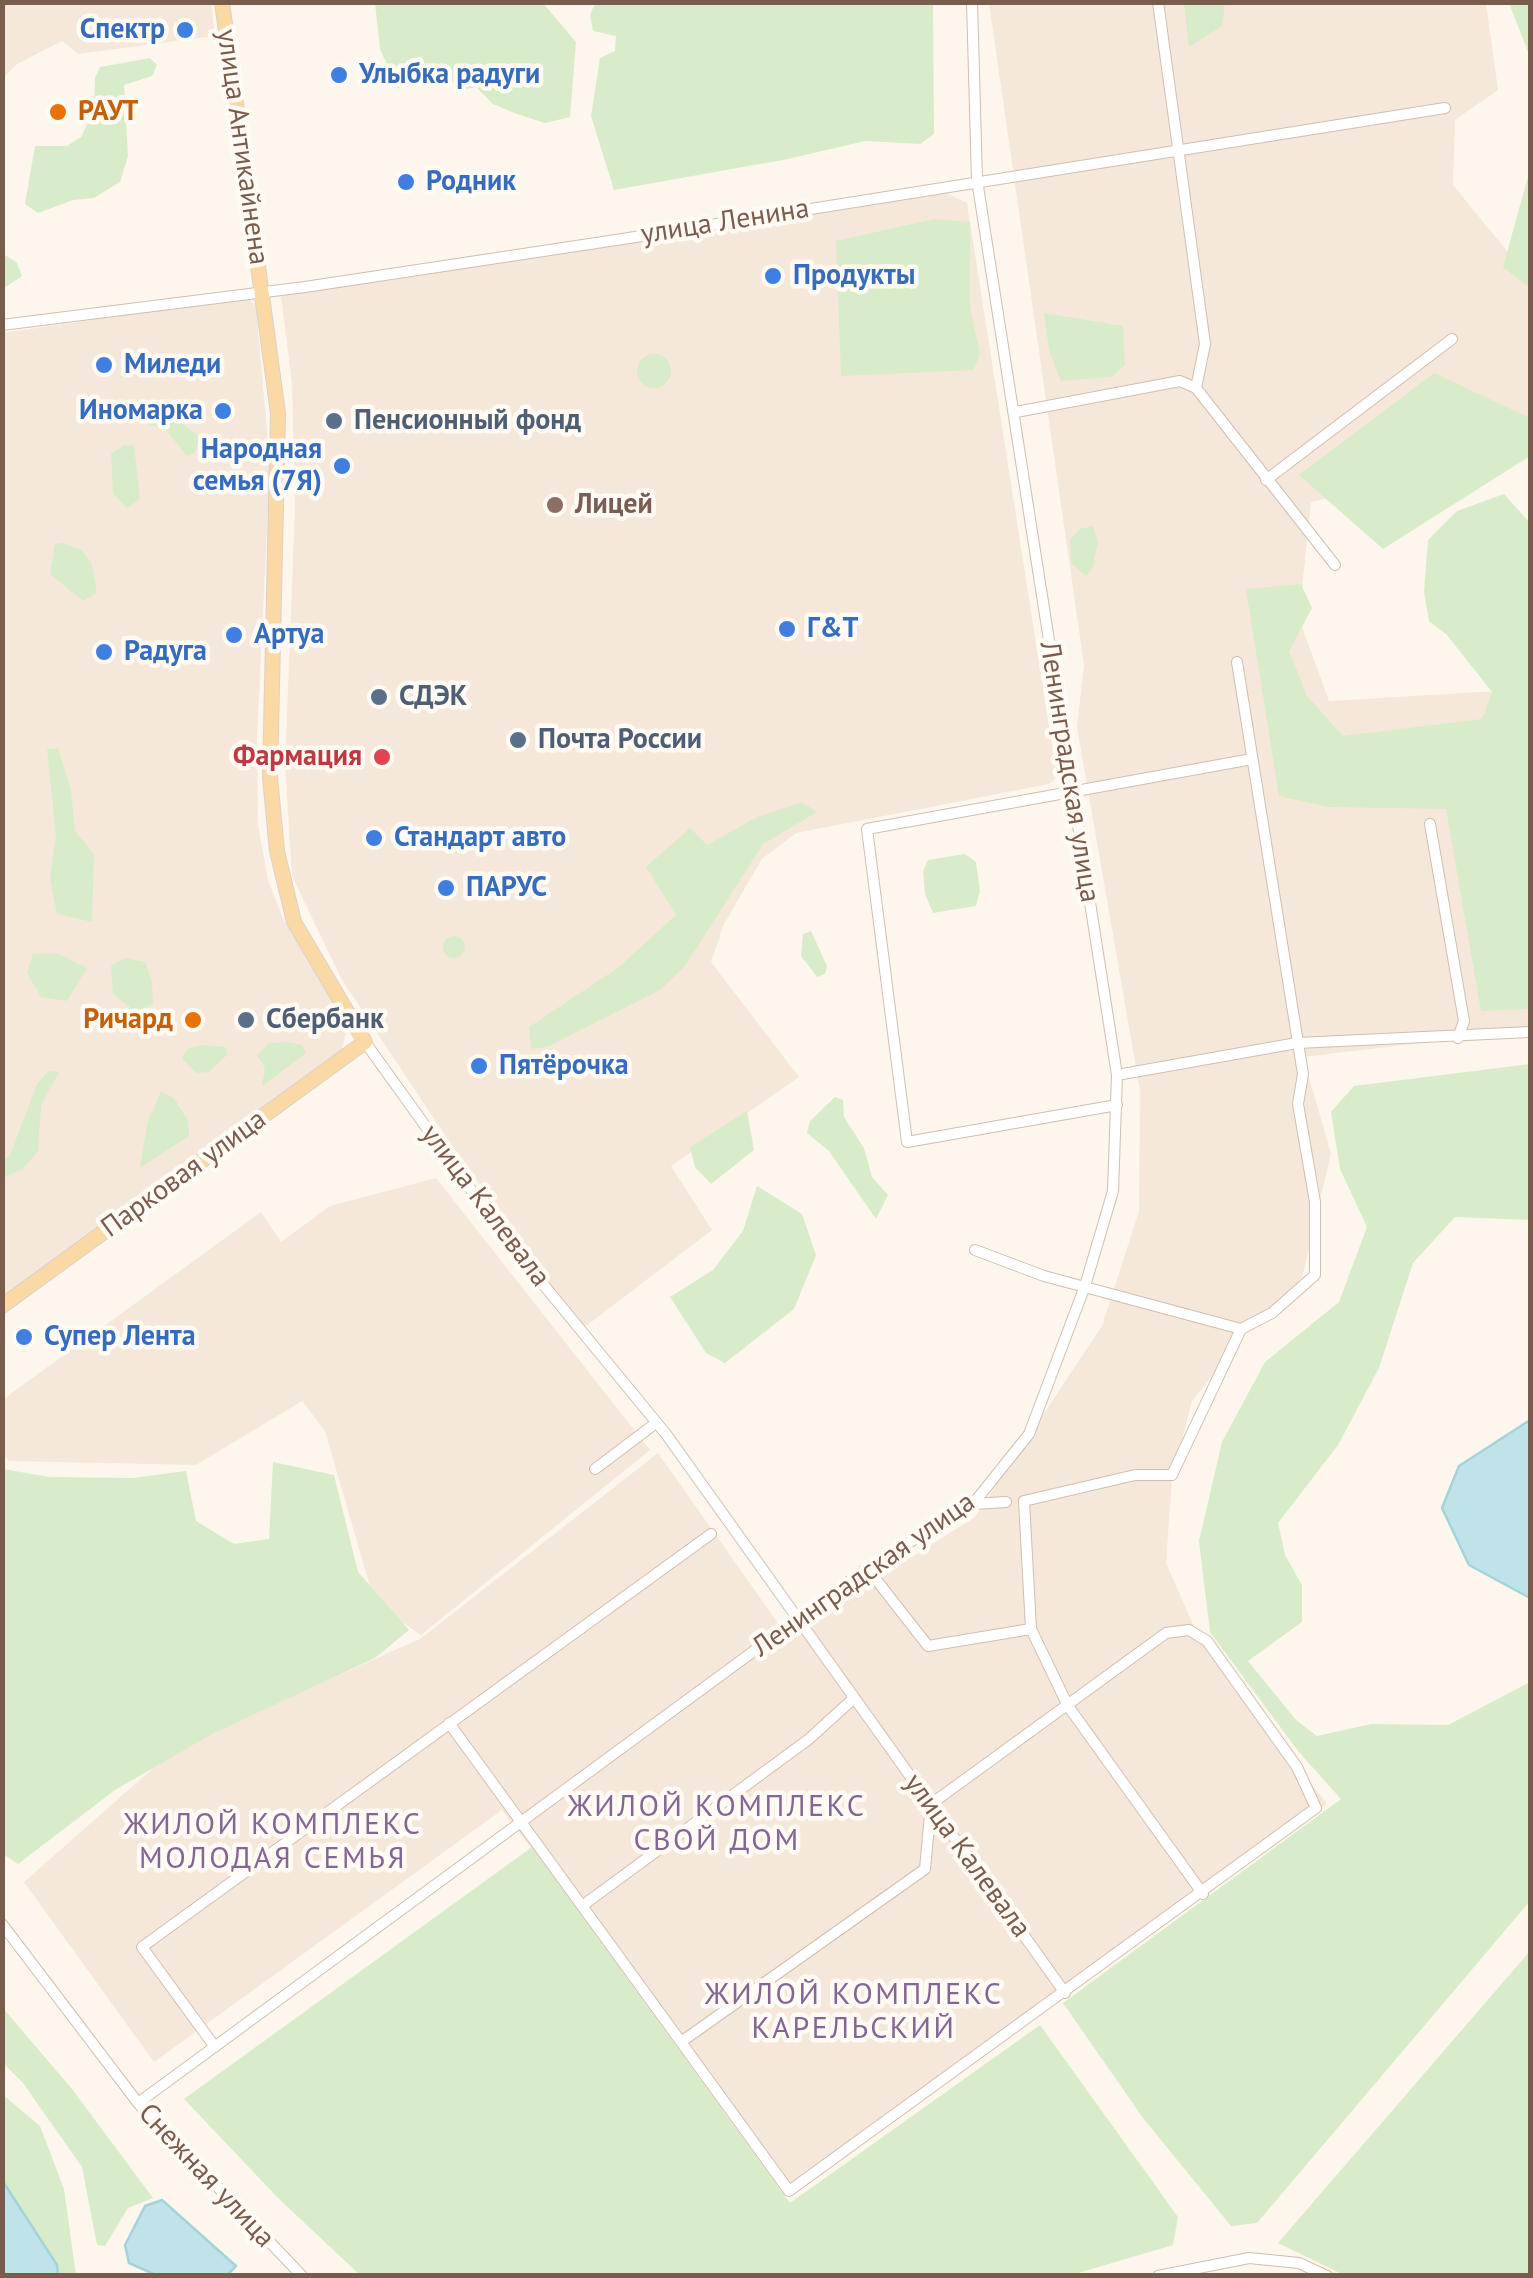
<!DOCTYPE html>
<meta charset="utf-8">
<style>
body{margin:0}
#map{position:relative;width:1533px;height:2278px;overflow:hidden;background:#fdf6ec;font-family:"PT Sans",sans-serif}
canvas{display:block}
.frame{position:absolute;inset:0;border:5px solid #7a5c4d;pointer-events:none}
</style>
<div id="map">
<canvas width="1533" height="2278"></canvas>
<div class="frame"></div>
</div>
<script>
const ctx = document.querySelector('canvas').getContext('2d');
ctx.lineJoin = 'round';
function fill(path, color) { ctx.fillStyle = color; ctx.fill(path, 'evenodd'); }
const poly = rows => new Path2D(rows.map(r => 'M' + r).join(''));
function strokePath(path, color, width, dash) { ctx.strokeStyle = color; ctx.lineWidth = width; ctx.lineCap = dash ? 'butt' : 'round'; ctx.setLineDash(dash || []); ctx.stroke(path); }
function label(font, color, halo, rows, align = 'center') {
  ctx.font = font + ' "PT Sans",sans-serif'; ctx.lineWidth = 9; ctx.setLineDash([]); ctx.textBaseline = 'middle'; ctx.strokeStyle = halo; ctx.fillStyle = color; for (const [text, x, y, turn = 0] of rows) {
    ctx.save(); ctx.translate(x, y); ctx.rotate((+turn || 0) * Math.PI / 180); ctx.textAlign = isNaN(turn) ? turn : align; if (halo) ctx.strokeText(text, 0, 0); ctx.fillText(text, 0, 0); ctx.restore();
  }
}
fill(poly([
 [3,2,211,3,215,36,78,54,62,41,17,64,3,78],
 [989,3,1486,3,1498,90,1455,120,1453,185,1530,279,1530,453,1311,502,1299,618,1329,701,1530,689,1530,1030,1303,1057,1331,1153,1302,1278,1246,1333,1192,1401,1172,1479,1166,1563,1199,1638,1327,1804,794,2194,502,1810,154,2062,24,1882,177,1747,420,1639,658,1453,787,1636,975,1517,1102,1326,1139,1211,1140,1091,1077,727,1084,665],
 [946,193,967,203,1057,777,1049,784,796,833,762,859,724,924,711,962,799,1077,671,1166,712,1230,582,1329,448,1140,342,980,292,876,285,765,295,507,292,384,281,296,291,289],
 [234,299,250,300,256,307,270,465,257,738,258,825,268,880,283,919,347,1026,341,1056,2,1298,2,333],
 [436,1178,650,1450,421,1635,375,1604,325,1431,302,1401,196,1465,9,1461,3,1454,2,1400,261,1212,281,1242,330,1206]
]), '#f5e8da');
fill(poly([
 [375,3,543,3,576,42,570,117,545,123,517,114,493,104,476,87,466,89,422,69,398,89,380,49],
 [595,3,933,3,934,134,920,144,865,141,788,159,614,190,591,116,600,58,615,51,616,36,593,31,590,15],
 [1184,3,1225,3,1222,26,1189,47],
 [1509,3,1530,3,1530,57],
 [150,58,157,65,152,76,124,85,128,156,120,182,94,198,73,200,38,213,25,204,35,146,67,146,81,137,94,110,95,78,100,67],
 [1530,169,1530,288,1503,267],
 [934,219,970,222,970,307,980,355,973,370,841,376,836,241],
 [5,255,17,263,22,276,3,289],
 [1044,313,1123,326,1125,365,1112,377,1061,381,1049,350],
 '637 371a17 17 0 1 1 34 0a17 17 0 1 1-34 0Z',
 [1434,373,1530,418,1530,456,1383,549,1299,475],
 [145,406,157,406,190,429,200,438,194,454,187,456,166,430,150,425,140,415],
 [124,445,134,446,140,499,127,508,113,493,112,472,111,454],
 [1504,494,1530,523,1530,1009,1481,1011,1446,809,1328,807,1279,796,1246,589,1301,584,1312,608,1289,651,1307,696,1343,736,1482,719,1492,692,1447,635,1429,621,1424,592,1428,540,1457,511],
 [1093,526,1098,541,1093,567,1086,576,1071,563,1070,540,1079,529],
 [63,543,82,550,92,564,97,593,83,601,50,574,55,544],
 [58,748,71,790,75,831,94,854,92,922,57,914,50,878,56,835,47,749],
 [802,802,817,812,763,844,685,966,660,990,547,1047,531,1049,529,1027,619,967,676,915,646,867,690,828,707,845,757,817],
 [965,854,976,862,980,891,976,906,933,913,925,894,923,871,928,860],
 [811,931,827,966,825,974,817,977,801,956,803,934],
 '443 947a11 11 0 1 1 22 0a11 11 0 1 1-22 0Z',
 [33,954,59,954,87,968,67,1001,41,997,27,973],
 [125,958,145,962,152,982,153,1004,136,1012,113,994,111,966],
 [288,1042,302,1045,306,1053,262,1086,265,1068,257,1055,269,1043],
 [203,1045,225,1047,228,1054,209,1072,196,1073,182,1058,187,1049],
 [1530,1064,1530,1220,1455,1217,1413,1263,1379,1368,1338,1445,1278,1523,1285,1555,1302,1585,1302,1622,1248,1661,1296,1720,1317,1736,1371,1724,1448,1725,1530,1682,1530,1901,1257,2223,1231,2226,1143,2118,1063,2003,1341,1799,1298,1751,1210,1632,1199,1541,1222,1442,1265,1362,1339,1302,1367,1227,1340,1169,1331,1112,1354,1086],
 [48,1071,59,1072,41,1105,38,1151,24,1168,3,1178,3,1161,10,1155,37,1084],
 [161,1091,174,1098,188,1121,189,1136,140,1168,147,1124],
 [835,1097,843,1100,844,1117,864,1148,872,1177,888,1195,876,1219,829,1151,807,1133,810,1121],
 [747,1111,754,1150,711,1184,695,1167,690,1147],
 [757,1186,802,1214,816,1255,794,1309,725,1363,706,1353,670,1297,713,1270,743,1231],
 [273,1462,334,1475,358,1572,409,1630,375,1658,212,1734,115,1790,18,1864,3,1854,3,1469,49,1477,133,1478,186,1471,196,1521,234,1544,269,1539],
 [532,1847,790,2203,1040,2025,1178,2217,1173,2245,1068,2276,360,2275,279,2199,184,2099],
 [1530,1951,1528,2275,1344,2275,1278,2243],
 [2,2007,72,2089,153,2198,128,2208,105,2246,97,2245,82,2167,23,2083,3,2063],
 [2,2094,40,2126,64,2189,76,2275,58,2275,57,2265,3,2180]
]), '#d8ecc9');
const water = poly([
 [1530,1420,1530,1598,1469,1565,1442,1508,1459,1466,1530,1420],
 [2,2180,57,2265,58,2275,3,2275,2,2180],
 [162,2200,236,2266,227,2275,156,2275,129,2263,125,2245,145,2206,162,2200]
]);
fill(water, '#bfe3e8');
strokePath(water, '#a5d3da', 2.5);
const minor = poly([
 [1158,2,1205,344,1196,388],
 [2,325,305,287,616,240,1445,108],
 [1016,412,1180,381,1196,388,1335,565],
 [1266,480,1452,339],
 [1430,824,1464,1021,1458,1038],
 [365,1042,510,1244,666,1434,1065,1993],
 [1117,1075,1297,1043,1530,1032],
 [1117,1105,907,1142,867,829,1252,759],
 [975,1250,1044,1276,1241,1329,1272,1313,1315,1275,1315,1202,1298,1104,1303,1074,1237,662],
 [595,1469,656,1423],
 [973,1504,1006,1502],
 [867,1568,928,1646,1031,1629],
 [1189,1630,1207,1641,1297,1767,1316,1808,789,2191,681,2042,925,1869,931,1804,1166,1633,1189,1630],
 [449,1723,681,2042],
 [1203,1894,1068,1706,1031,1629,1024,1501,1135,1475,1172,1475,1241,1329],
 [582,1906,809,1739,853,1699],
 [2,1924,138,2103,302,2276],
 [215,2047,142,1947,711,1534],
 [138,2103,867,1568,973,1504,1029,1434,1085,1286,1113,1191,1117,1075,977,180,972,2],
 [1158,2276,1249,2258,1299,2263,1327,2276]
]);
const major = poly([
 [2,1306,365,1042,294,922,277,851,270,777,278,413,222,2]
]);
strokePath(minor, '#d1beb0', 12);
strokePath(major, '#dad1cd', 16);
strokePath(minor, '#fff', 10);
strokePath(major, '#fbd9a5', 14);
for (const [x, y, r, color] of [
 [185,30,10,"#3f7fe0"],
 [339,75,10,"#3f7fe0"],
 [58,112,10,"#e8710a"],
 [406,182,10,"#3f7fe0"],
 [773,276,10,"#3f7fe0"],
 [104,365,10,"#3f7fe0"],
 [223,411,10,"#3f7fe0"],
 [334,421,10,"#5c6f8a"],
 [342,466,10,"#3f7fe0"],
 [555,505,10,"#8d6e63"],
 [787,629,10,"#3f7fe0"],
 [234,635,10,"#3f7fe0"],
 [104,652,10,"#3f7fe0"],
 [379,697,10,"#5c6f8a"],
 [518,740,10,"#5c6f8a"],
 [382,757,10,"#e0444e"],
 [374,838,10,"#3f7fe0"],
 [446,888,10,"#3f7fe0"],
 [193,1020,10,"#e8710a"],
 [246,1020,10,"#5c6f8a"],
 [479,1066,10,"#3f7fe0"],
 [24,1337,10,"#3f7fe0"]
]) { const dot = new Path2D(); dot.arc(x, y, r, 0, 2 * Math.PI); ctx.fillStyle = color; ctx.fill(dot); strokePath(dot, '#fffaf3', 4); }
label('bold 28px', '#366cbe', '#fffaf3', [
 ["Спектр",165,30,"right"],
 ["Улыбка радуги",359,75],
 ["Родник",426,182],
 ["Продукты",793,276],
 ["Миледи",124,365],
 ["Иномарка",203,411,"right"],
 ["Народная",322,450,"right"],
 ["семья (7Я)",322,482,"right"],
 ["Г&Т",807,629],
 ["Артуа",254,635],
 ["Радуга",124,652],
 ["Стандарт авто",394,838],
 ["ПАРУС",466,888],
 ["Пятёрочка",499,1066],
 ["Супер Лента",44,1337]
], 'left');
label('bold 28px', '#c56008', '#fffaf3', [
 ["РАУТ",78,112],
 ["Ричард",173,1020,"right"]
], 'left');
label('28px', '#7a5c4d', '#fffaf3', [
 ["улица Антикайнена",242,147,82],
 ["улица Ленина",725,222,-9],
 ["Ленинградская улица",1069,772,81],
 ["Парковая улица",184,1174,-36],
 ["улица Калевала",485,1206,53],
 ["Ленинградская улица",864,1575,-35],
 ["улица Калевала",967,1856,54],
 ["Снежная улица",206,2176,47]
]);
label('bold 28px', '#4e5e75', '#fffaf3', [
 ["Пенсионный фонд",354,421],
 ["СДЭК",399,697],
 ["Почта России",538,740],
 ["Сбербанк",266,1020]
], 'left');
label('bold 28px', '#785e54', '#fffaf3', [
 ["Лицей",575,505]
], 'left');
label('bold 28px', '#be3a42', '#fffaf3', [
 ["Фармация",362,757]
], 'right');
ctx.letterSpacing = '2.5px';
label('30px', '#846695', '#fffaf3', [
 ["ЖИЛОЙ КОМПЛЕКС",717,1807],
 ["СВОЙ ДОМ",717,1841],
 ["ЖИЛОЙ КОМПЛЕКС",273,1825],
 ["МОЛОДАЯ СЕМЬЯ",273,1859],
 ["ЖИЛОЙ КОМПЛЕКС",854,1995],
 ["КАРЕЛЬСКИЙ",854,2029]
]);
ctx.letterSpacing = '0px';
</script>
